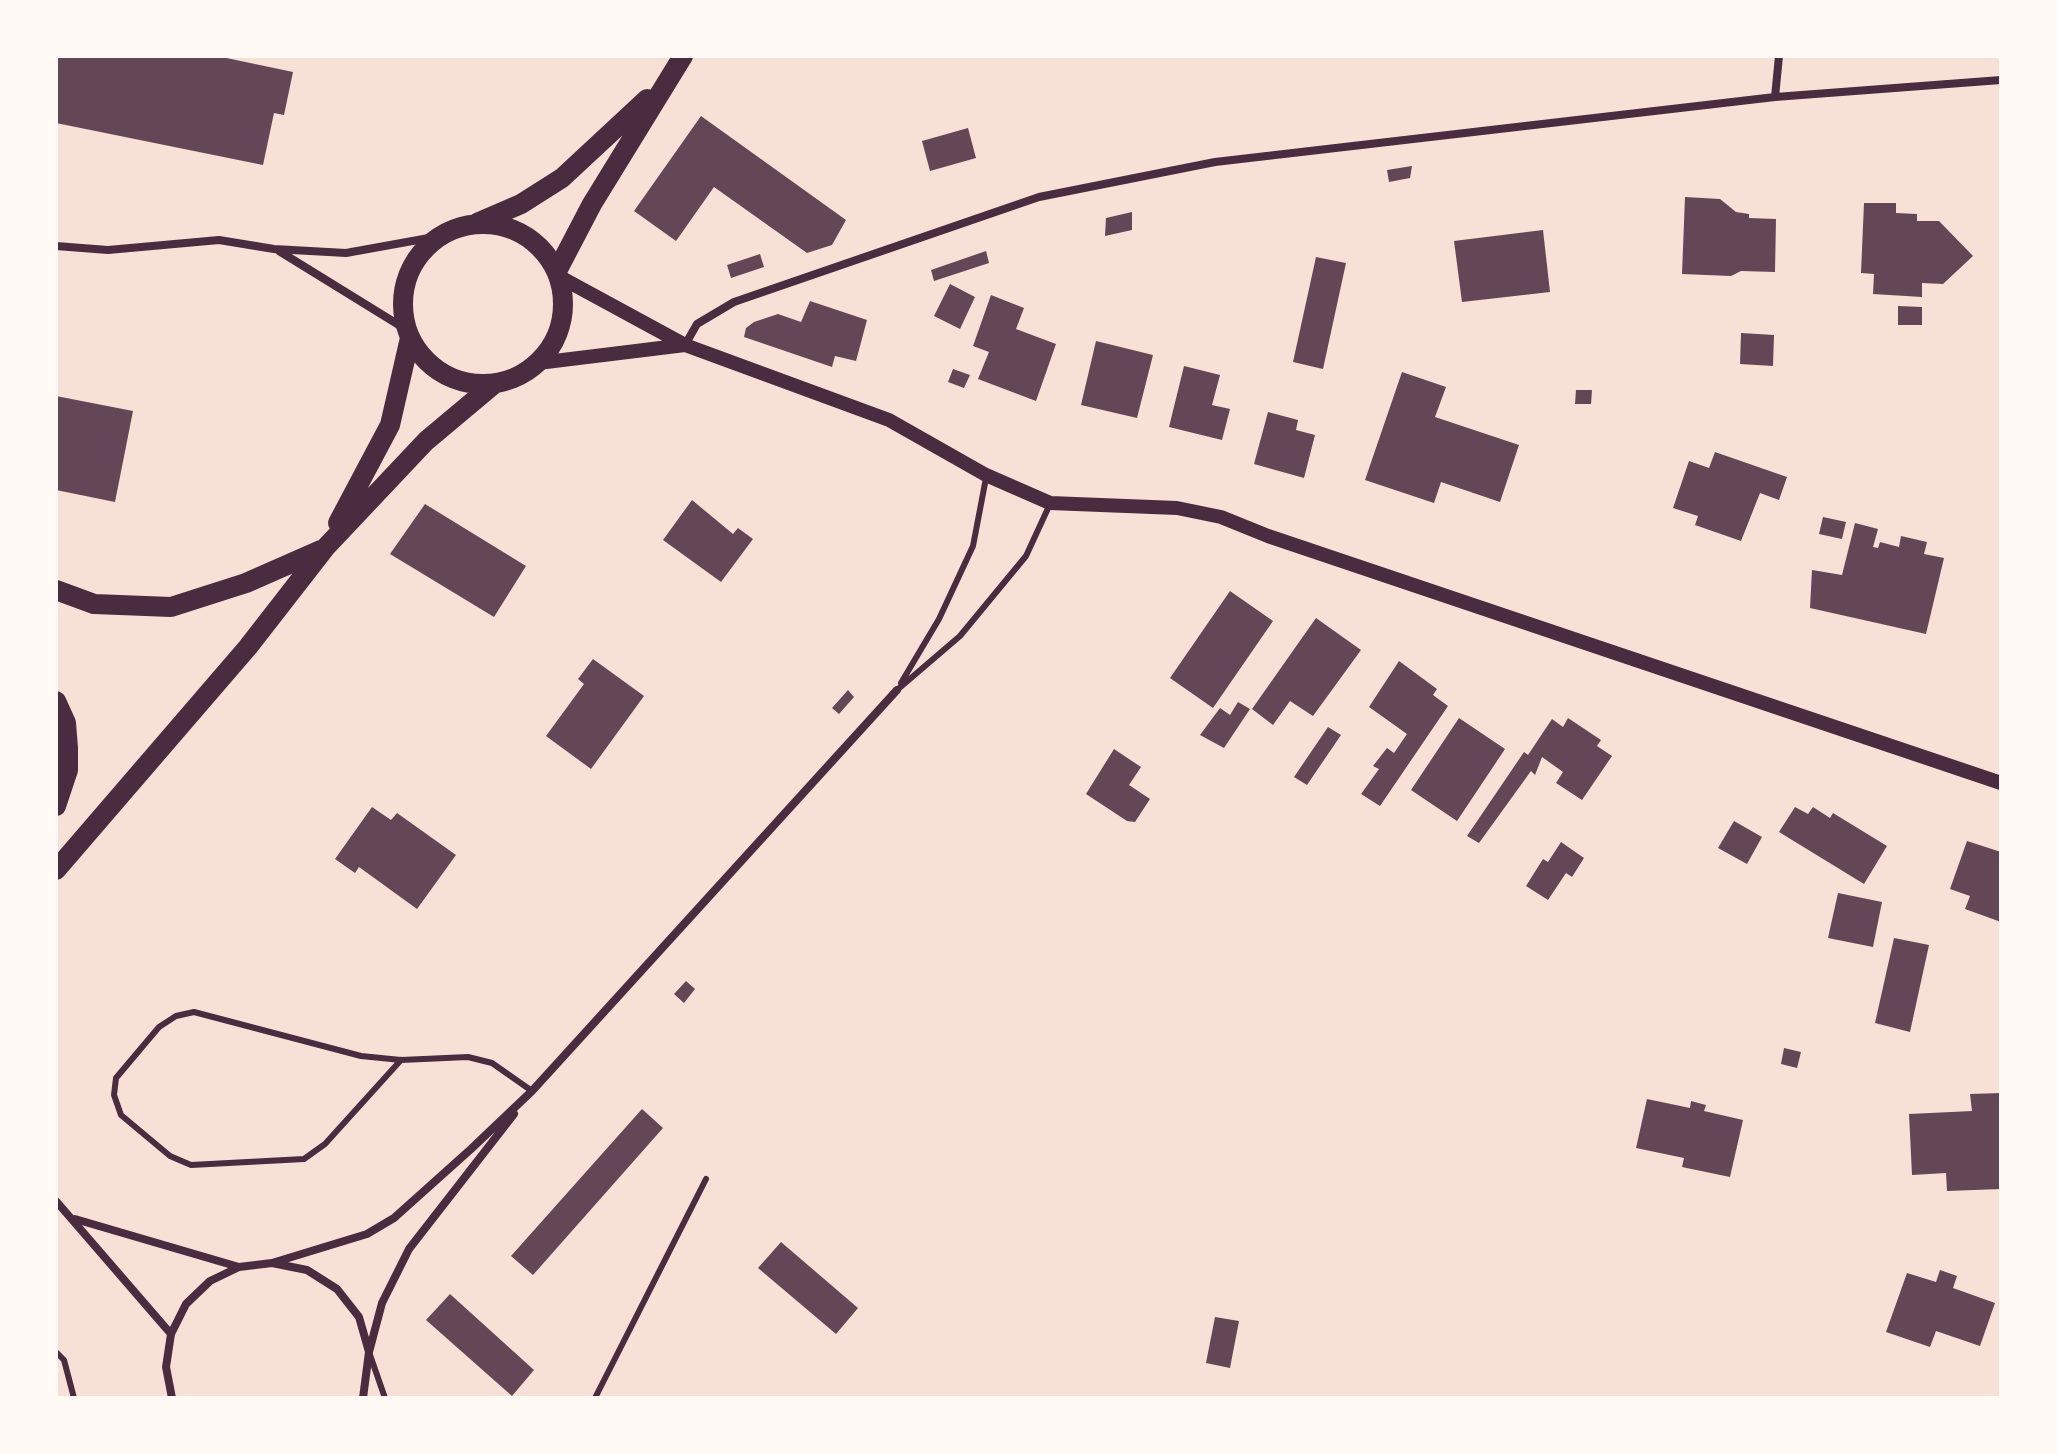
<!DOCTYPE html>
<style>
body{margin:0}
#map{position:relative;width:2057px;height:1454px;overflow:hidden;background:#f7e1d7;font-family:Ubuntu,sans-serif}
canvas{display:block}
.frame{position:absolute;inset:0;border:58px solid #fffaf5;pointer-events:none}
</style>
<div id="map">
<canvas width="2057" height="1454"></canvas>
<div class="frame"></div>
</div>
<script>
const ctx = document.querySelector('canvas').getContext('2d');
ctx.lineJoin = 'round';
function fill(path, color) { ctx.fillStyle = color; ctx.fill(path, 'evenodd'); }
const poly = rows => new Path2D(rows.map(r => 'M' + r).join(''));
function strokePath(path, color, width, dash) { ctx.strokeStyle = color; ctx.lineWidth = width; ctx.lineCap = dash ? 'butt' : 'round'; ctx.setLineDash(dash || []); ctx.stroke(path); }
fill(poly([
 [56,56,217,56,293,72,284,115,274,113,263,165,56,123],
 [701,116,846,220,832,245,807,253,714,187,676,241,634,211],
 [968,128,976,158,930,171,922,141],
 [1412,166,1410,178,1389,182,1387,170],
 [1685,197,1720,199,1736,212,1749,214,1749,218,1776,219,1775,272,1741,271,1731,276,1682,274],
 [1864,203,1896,203,1896,213,1917,214,1917,221,1939,221,1973,256,1943,284,1922,283,1922,297,1873,294,1874,274,1861,273],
 [1132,212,1132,230,1105,236,1106,218],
 [1543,230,1550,292,1462,302,1454,241],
 [986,251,989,263,934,281,931,270],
 [760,254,764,267,731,278,727,265],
 [1316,257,1346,263,1323,369,1293,362],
 [950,284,975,297,960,329,934,316],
 [991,295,1024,308,1016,329,1056,344,1036,401,978,379,989,352,973,346],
 [810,301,867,320,856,361,835,356,832,367,744,337,746,328,754,322,778,314,801,322],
 [1898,306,1922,307,1922,325,1898,325],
 [1741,333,1774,335,1773,366,1740,364],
 [1096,341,1153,355,1137,418,1081,405],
 [1184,366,1220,375,1212,405,1230,409,1222,440,1169,427],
 [953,369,970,375,964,388,948,382],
 [1402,372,1446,387,1435,417,1519,445,1500,502,1441,482,1434,503,1365,480],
 [1576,390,1592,390,1591,404,1575,404],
 [56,396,133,411,115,502,56,490],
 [1268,412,1298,420,1296,430,1315,435,1304,478,1254,464],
 [1715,452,1787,477,1779,500,1760,493,1741,541,1695,525,1698,516,1673,508,1689,461,1709,468],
 [692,500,733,534,738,528,753,539,721,582,663,540],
 [425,504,526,566,494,617,390,554],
 [1823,517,1846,522,1842,539,1819,534],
 [1855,523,1878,529,1873,547,1878,548,1880,542,1899,547,1901,536,1927,542,1924,554,1944,558,1926,634,1810,608,1812,570,1842,575],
 [1230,591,1273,621,1213,708,1170,678],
 [1316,618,1361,650,1313,716,1290,701,1273,725,1252,709],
 [593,659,644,696,591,769,546,736,584,684,578,679],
 [1399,661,1437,689,1433,695,1448,706,1380,806,1361,794,1379,769,1373,766,1387,748,1394,753,1407,734,1369,707],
 [848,690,854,697,839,714,832,708],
 [1238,702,1250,709,1224,748,1200,735,1220,708,1230,715],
 [1459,718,1505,749,1457,821,1411,790],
 [1568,718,1601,740,1597,746,1612,756,1582,800,1556,783,1563,772,1542,757,1535,775,1531,771,1479,843,1467,836,1524,752,1528,755,1552,719,1563,727],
 [1328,727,1341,735,1307,785,1294,777],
 [1114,749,1141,767,1129,785,1150,799,1135,822,1127,821,1086,794],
 [372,807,391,820,397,813,456,855,417,909,359,867,355,873,335,859],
 [1795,807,1808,814,1813,807,1830,818,1833,813,1887,846,1864,884,1779,832],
 [1734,821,1762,837,1747,864,1718,848],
 [1967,841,2001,852,2001,922,1965,909,1970,896,1950,889],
 [1561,842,1584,858,1572,877,1566,873,1548,900,1526,886,1543,859,1548,862],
 [1838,893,1882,902,1873,947,1828,938],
 [1894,938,1929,945,1910,1032,1875,1023],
 [686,981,695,989,684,1003,674,994],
 [1784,1048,1801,1052,1797,1068,1781,1064],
 [2001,1093,2001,1189,1947,1191,1946,1173,1912,1175,1909,1114,1972,1111,1970,1094],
 [1647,1099,1690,1108,1691,1101,1706,1105,1704,1111,1743,1120,1730,1177,1682,1167,1684,1158,1636,1148],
 [642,1109,663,1128,533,1275,511,1256],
 [781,1242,858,1308,836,1334,758,1268],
 [1940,1270,1957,1276,1953,1288,1995,1303,1980,1346,1936,1331,1930,1347,1886,1332,1907,1273,1936,1282],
 [450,1294,534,1370,512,1396,426,1320],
 [1215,1317,1239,1321,1230,1368,1206,1363]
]), '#644757');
strokePath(poly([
 [901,683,939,619,973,546,986,478],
 [897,690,960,636,1026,556,1050,504],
 [401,1060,325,1144,304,1159,191,1165,170,1156,121,1115,114,1095,116,1078,159,1027,176,1016,194,1012,361,1056,401,1060,468,1057,492,1063,532,1091],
 [56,1352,64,1360,74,1398],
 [369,1352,385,1398],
 [595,1398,706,1179]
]), '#4a2c40', 6);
strokePath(poly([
 [1775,97,1779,56],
 [56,246,108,250,219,240,274,249,346,253,440,236],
 [279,251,407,330],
 [685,345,697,324,734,302,1039,197,1215,162,1775,97,2001,80],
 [56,1201,171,1334],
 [75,1219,239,1267],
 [272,1263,367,1234,394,1218,471,1149,532,1091,897,690],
 [369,1352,382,1303,409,1249,514,1114],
 [172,1398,166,1367,171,1334,186,1304,210,1281,239,1267,272,1263,307,1270,337,1289,359,1317,369,1352,363,1398]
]), '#4a2c40', 8);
strokePath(poly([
 [558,276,685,345,889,420,986,475,1050,503,1177,508,1221,517,1268,536,2001,783],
 [538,363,685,345]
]), '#4a2c40', 14);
strokePath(poly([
 [477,223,521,204,562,178,647,99],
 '403 304a80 80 0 1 1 160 0a80 80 0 1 1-160 0Z',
 [557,271,592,204,683,56],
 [338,523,390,425,410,338],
 [56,590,94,604,171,607,246,583,321,550],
 [56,701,66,723,68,748,68,770,56,806],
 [56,870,248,647,325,548,426,441,494,384]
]), '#4a2c40', 20);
</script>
